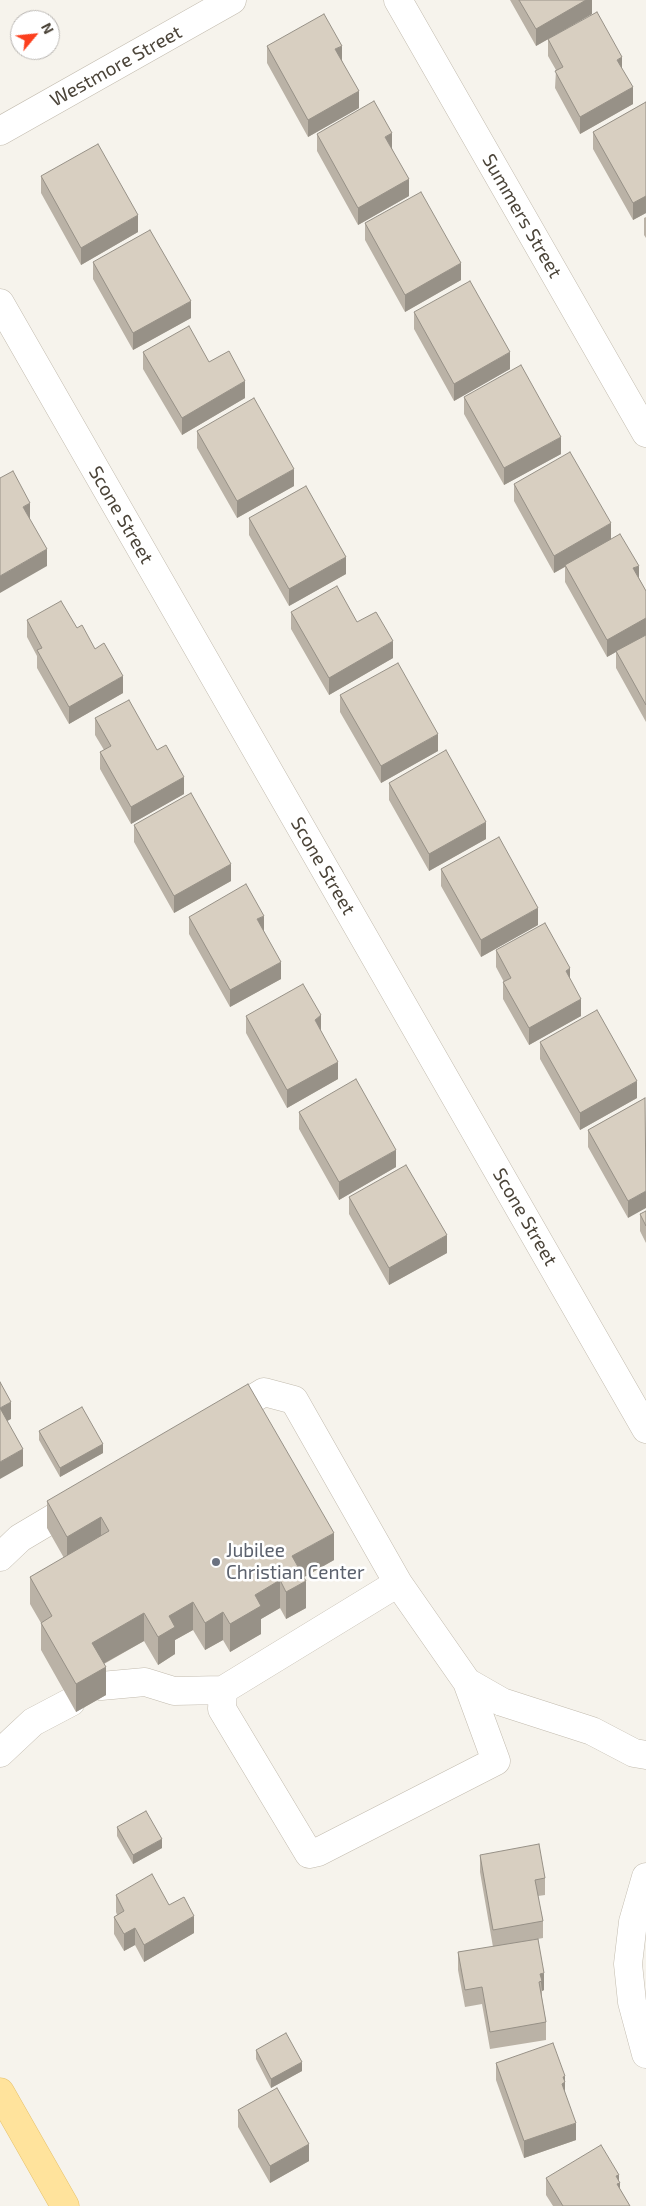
<!DOCTYPE html>
<style>
body{margin:0}
#map{position:relative;width:646px;height:2206px;overflow:hidden;background:#f6f3ec;font-family:"Exo 2",sans-serif}
canvas{display:block}
.north{position:absolute;left:10px;top:10px;width:50px;height:50px;box-sizing:border-box;background:#fff;border:1px solid #b7b4b0;border-radius:50%;rotate:62deg;font-size:14px;font-weight:700;line-height:20px;text-align:center;color:#4b4439}
.north::after{content:'';display:block;margin:auto;width:18px;height:22px;background:#fc3f1d;clip-path:polygon(50% 0,100% 100%,50% 72%,0 100%)}
</style>
<div id="map">
<canvas width="646" height="2206"></canvas>
<div class="north">N</div>
</div>
<script>
const ctx = document.querySelector('canvas').getContext('2d');
ctx.lineJoin = 'round';
const poly = rows => new Path2D(rows.map(r => 'M' + r).join(''));
function strokePath(path, color, width, dash) { ctx.strokeStyle = color; ctx.lineWidth = width; ctx.lineCap = dash ? 'butt' : 'round'; ctx.setLineDash(dash || []); ctx.stroke(path); }
function fill(path, color) { ctx.fillStyle = color; ctx.fill(path, 'evenodd'); }
function label(font, color, halo, rows, align = 'center') {
  ctx.font = font + ' "Exo 2",sans-serif'; ctx.lineWidth = 5; ctx.setLineDash([]); ctx.textBaseline = 'middle'; ctx.strokeStyle = halo; ctx.fillStyle = color; for (const [text, x, y, turn = 0] of rows) {
    ctx.save(); ctx.translate(x, y); ctx.rotate((+turn || 0) * Math.PI / 180); ctx.textAlign = isNaN(turn) ? turn : align; if (halo) ctx.strokeText(text, 0, 0); ctx.fillText(text, 0, 0); ctx.restore();
  }
}
const minor = poly([
 [398,0,646,433],
 [0,131,232,0],
 [0,303,646,1429],
 [223,1417,264,1392,294,1400,398,1583],
 [0,1557,20,1538,79,1503],
 [467,1682,496,1761,318,1852,309,1854,222,1709,223,1690,398,1583,467,1682,502,1702,592,1731,634,1753,646,1755],
 [101,1686,145,1682,174,1691,223,1690],
 [0,1753,33,1722,71,1702],
 [646,1877,633,1922,628,1964,632,2002,646,2054]
]);
const major = poly([
 [0,2092,65,2206]
]);
strokePath(minor, '#c2bbae', 29);
strokePath(major, '#e6c16a', 29);
strokePath(minor, '#fff', 28);
strokePath(major, '#ffe39c', 28);
fill(poly([
 [510,0,592,0,592,14,536,46],
 [548,39,622,69,633,104,580,134,555,88,556,70,548,56],
 [267,46,342,60,359,108,308,137,267,63],
 [646,102,646,213,633,220,593,149,593,132],
 [317,134,392,148,409,196,358,225,317,151],
 [41,176,138,232,81,265,41,193],
 [646,217,646,238,644,235,644,218],
 [365,223,461,280,405,312,365,240],
 [93,262,191,318,133,350,93,279],
 [414,312,510,369,454,401,414,329],
 [143,352,245,398,182,435,143,369],
 [464,397,561,454,504,485,464,414],
 [197,431,294,486,237,518,197,448],
 [514,484,611,539,639,578,646,591,646,722,616,668,616,652,607,657,565,582,565,567,554,573,514,501],
 [249,518,346,574,289,606,249,535],
 [291,612,393,658,329,695,291,629],
 [27,620,77,628,123,693,69,724,37,668,37,656,27,637],
 [340,695,438,751,381,783,340,712],
 [95,718,157,750,184,794,131,824,100,769,100,752,104,750,95,735],
 [389,783,486,839,429,871,389,800],
 [134,825,231,881,174,913,134,842],
 [441,869,538,925,481,957,441,886],
 [189,917,281,979,230,1007,189,934],
 [496,950,570,980,581,1016,529,1045,503,999,503,982,504,982,496,967],
 [246,1016,321,1031,338,1079,287,1108,246,1033],
 [540,1042,637,1098,580,1130,540,1059],
 [645,1098,628,1218,588,1147,588,1130],
 [299,1112,396,1167,339,1200,299,1129],
 [349,1197,447,1253,389,1285,349,1214],
 [646,1211,646,1243,640,1231,640,1214],
 [39,1431,103,1453,60,1477,39,1440],
 [47,1501,334,1560,304,1577,306,1608,286,1619,280,1608,261,1619,261,1634,230,1652,223,1640,205,1650,193,1630,175,1640,175,1654,158,1665,144,1641,104,1664,106,1695,76,1712,41,1650,41,1623,30,1604,30,1577,64,1558,47,1528],
 [117,1827,162,1848,133,1864,117,1836],
 [480,1855,545,1878,545,1895,538,1896,543,1921,543,1938,510,1944,538,1939,544,1990,542,1991,542,1998,546,2022,546,2040,490,2049,482,2004,465,2007,458,1970,458,1952,493,1947,480,1872],
 [116,1895,169,1905,194,1933,144,1962,135,1945,124,1951,114,1934,114,1917,117,1915,116,1912],
 [256,2050,302,2071,271,2088,256,2059],
 [496,2063,565,2093,576,2140,524,2158,496,2080],
 [238,2110,309,2161,270,2183,238,2127],
 [546,2178,619,2181,620,2189,630,2206,553,2206,546,2195]
]), '#bab2a6');
fill(poly([
 [586,0,592,0,592,14,536,46,536,29],
 [342,46,342,63,335,49],
 [622,57,622,74,617,60],
 [633,87,633,104,580,134,580,117],
 [359,91,359,108,308,137,308,120],
 [392,133,392,150,385,137],
 [409,179,409,196,358,225,358,208],
 [646,196,646,213,633,220,633,203],
 [138,215,138,232,81,265,81,248],
 [461,263,461,280,405,312,405,295],
 [191,301,191,318,133,350,133,333],
 [510,352,510,369,454,401,454,384],
 [245,381,245,398,182,435,182,418],
 [561,437,561,454,504,485,504,468],
 [294,469,294,486,237,518,237,501],
 [30,503,30,520,23,507],
 [611,523,611,540,554,573,554,556],
 [47,549,47,566,0,593,0,576],
 [346,557,346,574,289,606,289,589],
 [639,566,639,583,633,568],
 [646,618,646,635,607,657,607,640],
 [393,641,393,658,329,695,329,678],
 [123,676,123,693,69,724,69,707],
 [438,734,438,751,381,783,381,766],
 [184,777,184,794,131,824,131,807],
 [486,822,486,839,429,871,429,854],
 [231,864,231,881,174,913,174,896],
 [538,908,538,925,481,957,481,940],
 [264,916,264,933,257,919],
 [281,962,281,979,230,1007,230,990],
 [570,968,570,985,566,971],
 [581,999,581,1016,529,1045,529,1028],
 [321,1015,321,1032,315,1020],
 [338,1062,338,1079,287,1108,287,1090],
 [637,1081,637,1098,580,1130,580,1113],
 [396,1150,396,1167,339,1200,339,1182],
 [646,1191,646,1208,628,1218,628,1201],
 [447,1235,447,1253,389,1285,389,1268],
 [11,1402,11,1419,0,1425,0,1408],
 [103,1444,103,1453,60,1477,60,1468],
 [23,1449,23,1466,0,1479,0,1462],
 [101,1517,101,1545,67,1564,67,1537],
 [334,1533,334,1560,292,1584,292,1556],
 [280,1580,280,1608,261,1619,261,1634,230,1652,230,1624,255,1595],
 [306,1581,306,1608,286,1619,286,1592],
 [193,1602,193,1630,175,1640,175,1654,158,1665,158,1637,169,1616],
 [223,1612,223,1640,205,1650,205,1623],
 [144,1613,144,1641,92,1670,92,1643],
 [106,1667,106,1695,76,1712,76,1684],
 [162,1839,162,1848,133,1864,133,1855],
 [194,1916,194,1933,144,1962,144,1945],
 [135,1928,135,1945,124,1951,124,1934],
 [544,1973,544,1990,542,1991,540,1974],
 [302,2062,302,2071,271,2088,271,2079],
 [565,2076,565,2099,562,2084,563,2077],
 [576,2123,576,2140,524,2158,524,2141],
 [309,2144,309,2161,270,2183,270,2166],
 [619,2175,619,2183,620,2183,620,2200,616,2176]
]), '#979187');
const building = poly([
 [519,0,586,0,536,29,519,0],
 [597,12,622,57,617,60,633,87,580,117,555,71,563,67,548,39,597,12],
 [324,14,342,46,335,49,359,91,308,120,267,46,324,14],
 [374,101,392,133,385,137,409,179,358,208,317,134,374,101],
 [646,102,646,196,633,203,593,132,646,102],
 [98,144,138,215,81,248,41,176,98,144],
 [421,192,461,263,405,295,365,223,421,192],
 [150,230,191,301,133,333,93,262,150,230],
 [470,281,510,352,454,384,414,312,470,281],
 [189,326,209,362,229,351,245,381,182,418,143,352,189,326],
 [521,365,561,437,504,468,464,397,521,365],
 [254,398,294,469,237,501,197,431,254,398],
 [570,452,611,523,554,556,514,484,570,452],
 [13,471,30,503,23,507,47,549,0,576,0,478,13,471],
 [306,486,346,557,289,589,249,518,306,486],
 [620,534,639,566,633,568,646,591,646,618,607,640,565,565,620,534],
 [337,586,357,622,376,612,393,641,329,678,291,612,337,586],
 [61,601,77,628,82,625,95,649,104,643,123,676,69,707,37,650,42,648,27,620,61,601],
 [646,635,646,705,616,651,646,635],
 [398,663,438,734,381,766,340,695,398,663],
 [129,700,157,750,166,745,184,777,131,807,100,752,111,746,95,718,129,700],
 [446,750,486,822,429,854,389,783,446,750],
 [191,793,231,864,174,896,134,825,191,793],
 [499,837,538,908,481,940,441,869,499,837],
 [246,884,264,916,257,919,281,962,230,990,189,917,246,884],
 [545,923,570,968,566,971,581,999,529,1028,503,982,511,978,496,950,545,923],
 [303,984,321,1015,315,1020,338,1062,287,1090,246,1016,303,984],
 [597,1010,637,1081,580,1113,540,1042,597,1010],
 [356,1079,396,1150,339,1182,299,1112,356,1079],
 [645,1098,646,1191,628,1201,588,1130,645,1098],
 [406,1165,447,1235,389,1268,349,1197,406,1165],
 [646,1211,646,1226,640,1214,646,1211],
 [0,1382,11,1402,0,1408,23,1449,0,1462,0,1382],
 [248,1384,334,1533,292,1556,306,1581,286,1592,280,1580,255,1595,261,1606,230,1624,223,1612,205,1623,193,1602,169,1616,175,1627,158,1637,144,1613,92,1643,106,1667,76,1684,41,1623,52,1616,30,1577,109,1531,101,1517,67,1537,47,1501,248,1384],
 [82,1407,103,1444,60,1468,39,1431,82,1407],
 [146,1811,162,1839,133,1855,117,1827,146,1811],
 [539,1844,545,1878,535,1880,543,1921,493,1930,480,1855,539,1844],
 [152,1874,169,1905,184,1897,194,1916,144,1945,135,1928,124,1934,114,1917,124,1911,116,1895,152,1874],
 [538,1939,544,1973,540,1974,542,1981,539,1982,546,2022,490,2032,482,1987,465,1990,458,1952,538,1939],
 [286,2033,302,2062,271,2079,256,2050,286,2033],
 [553,2043,565,2076,563,2077,565,2082,562,2084,576,2123,524,2141,496,2063,553,2043],
 [277,2088,309,2144,270,2166,238,2110,277,2088],
 [601,2145,619,2175,616,2176,620,2183,617,2184,630,2206,563,2206,546,2178,601,2145]
]);
fill(building, '#d8cfc1');
strokePath(building, '#979187', 1);
for (const [x, y, r, color] of [
 [216,1562,5,"#6b7280"]
]) { const dot = new Path2D(); dot.arc(x, y, r, 0, 2 * Math.PI); ctx.fillStyle = color; ctx.fill(dot); strokePath(dot, '#fff', 2); }
label('19px', '#4b4439', '#fff', [
 ["Westmore Street",116,66,-29],
 ["Summers Street",522,216,60],
 ["Scone Street",121,515,60],
 ["Scone Street",323,866,60],
 ["Scone Street",525,1217,60]
]);
label('19px', '#5b616d', '#fff', [
 ["Jubilee",226,1551],
 ["Christian Center",226,1573]
], 'left');
</script>
